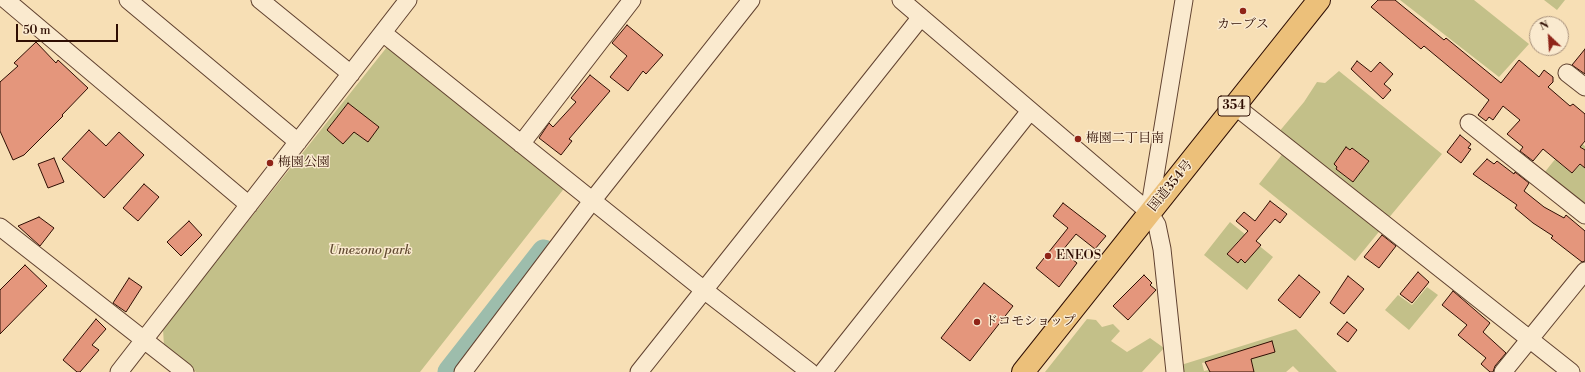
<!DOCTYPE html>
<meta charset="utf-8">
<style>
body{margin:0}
#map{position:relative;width:1585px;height:372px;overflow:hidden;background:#f7dfb5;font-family:"Libre Bodoni",serif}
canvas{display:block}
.north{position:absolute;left:1529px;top:16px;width:40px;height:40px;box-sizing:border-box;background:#faeacf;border:1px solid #a9927d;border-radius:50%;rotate:335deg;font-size:11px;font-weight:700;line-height:16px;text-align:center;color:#2f0e03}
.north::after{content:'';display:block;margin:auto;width:14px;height:18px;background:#8f2418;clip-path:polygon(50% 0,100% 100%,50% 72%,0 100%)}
.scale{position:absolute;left:16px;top:24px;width:102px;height:18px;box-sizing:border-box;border:2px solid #2f0e03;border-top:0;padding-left:5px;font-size:12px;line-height:14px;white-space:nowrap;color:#2f0e03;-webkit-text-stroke:3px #faeacf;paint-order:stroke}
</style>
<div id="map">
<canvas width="1585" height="372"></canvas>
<div class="north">N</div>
<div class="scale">50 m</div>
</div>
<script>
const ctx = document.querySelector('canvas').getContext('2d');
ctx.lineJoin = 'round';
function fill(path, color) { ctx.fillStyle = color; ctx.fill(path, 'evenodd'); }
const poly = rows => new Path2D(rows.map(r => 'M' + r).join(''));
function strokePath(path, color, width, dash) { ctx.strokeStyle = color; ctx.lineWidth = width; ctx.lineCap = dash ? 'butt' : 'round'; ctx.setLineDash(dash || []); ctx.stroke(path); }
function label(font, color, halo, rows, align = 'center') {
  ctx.font = font + ' "Libre Bodoni","Noto Serif JP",serif'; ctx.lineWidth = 3; ctx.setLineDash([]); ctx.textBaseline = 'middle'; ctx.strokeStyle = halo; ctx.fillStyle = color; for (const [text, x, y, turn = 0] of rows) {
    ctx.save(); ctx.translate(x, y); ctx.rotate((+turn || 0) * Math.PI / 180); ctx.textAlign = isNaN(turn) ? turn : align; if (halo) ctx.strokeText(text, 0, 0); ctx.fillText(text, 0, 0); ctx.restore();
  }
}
fill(poly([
 [1400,0,1474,0,1529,44,1499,77],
 [1544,0,1565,0,1557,10],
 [387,47,566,186,420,372,196,372,164,347,163,328],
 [1339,71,1442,154,1387,220,1278,133,1304,102,1317,82,1325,83],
 [1346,148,1350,150,1352,148,1369,161,1353,182,1336,169,1337,167,1334,164],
 [1573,137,1585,146,1585,150,1574,141,1557,161,1572,173,1585,160,1585,205,1544,173],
 [1284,152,1382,228,1355,261,1259,184],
 [1230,222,1273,257,1247,290,1204,255],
 [1239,240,1251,251,1245,263,1241,259,1238,263,1227,254],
 [1427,287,1438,295,1409,330,1385,310,1398,295,1412,305],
 [1087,319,1096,320,1102,327,1113,324,1120,331,1111,341,1127,352,1150,338,1164,348,1142,372,1045,372],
 [1296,329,1337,372,1299,372,1293,366,1286,372,1250,372,1254,371,1250,355,1246,350,1202,363,1204,371,1209,370,1210,372,1182,372,1181,365]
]), '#c3c089');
strokePath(poly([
 [450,372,544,252]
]), '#9dbdac', 25);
const building = poly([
 [1378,0,1395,0,1444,40,1446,38,1501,83,1519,60,1539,77,1544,70,1553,77,1553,82,1548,87,1570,106,1573,104,1585,114,1585,141,1580,147,1585,150,1585,168,1580,164,1572,173,1543,149,1533,161,1520,151,1523,147,1507,134,1520,120,1503,106,1493,120,1489,117,1486,121,1478,115,1489,100,1424,46,1421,49,1371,7,1378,0],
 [627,25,663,55,646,74,643,71,628,91,610,77,627,56,612,43,627,25],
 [36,42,56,63,58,60,88,88,62,115,63,116,24,155,13,160,0,131,0,82,18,66,14,63,36,42],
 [1585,49,1585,74,1572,65,1585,49],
 [1357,61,1371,72,1380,62,1393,74,1384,84,1391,90,1383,99,1351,69,1357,61],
 [590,75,610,91,569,139,572,141,561,155,539,138,549,123,553,127,576,102,571,98,590,75],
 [348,103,379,127,368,142,354,132,343,144,327,130,348,103],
 [89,130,106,146,119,132,144,155,104,198,62,159,89,130],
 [1460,135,1471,144,1468,148,1471,149,1461,163,1447,152,1460,135],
 [1346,147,1350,150,1352,148,1369,161,1353,182,1336,169,1337,167,1334,164,1346,147],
 [54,158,64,182,48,188,38,164,54,158],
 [1487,159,1494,164,1497,161,1514,174,1515,172,1529,183,1524,191,1544,207,1564,218,1566,215,1585,231,1585,261,1582,262,1551,238,1553,236,1533,223,1515,208,1517,205,1473,174,1487,159],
 [144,184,159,197,138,221,123,208,144,184],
 [1270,201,1287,214,1280,223,1275,219,1256,241,1261,245,1245,263,1241,259,1238,263,1227,254,1248,231,1236,221,1244,212,1255,221,1270,201],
 [1063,203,1106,236,1095,249,1076,234,1062,251,1077,263,1059,287,1036,268,1068,228,1053,216,1063,203],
 [39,217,54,228,40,246,18,226,39,217],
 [189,221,202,235,181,256,167,242,189,221],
 [1382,235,1396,246,1379,268,1364,257,1382,235],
 [25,265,47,286,0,334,0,290,25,265],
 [1418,272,1429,282,1412,303,1400,294,1418,272],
 [1144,275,1152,283,1150,285,1156,290,1128,320,1113,306,1144,275],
 [1299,275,1320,292,1300,318,1278,300,1299,275],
 [1348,276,1364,289,1344,314,1330,303,1348,276],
 [129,278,142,287,126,312,113,303,129,278],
 [984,283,1013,306,970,361,941,338,984,283],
 [1453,291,1490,323,1483,332,1506,353,1495,366,1493,372,1490,372,1481,364,1486,358,1458,335,1467,325,1442,305,1453,291],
 [96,319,106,329,92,345,99,350,80,372,77,372,63,360,96,319],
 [1347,322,1357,330,1348,342,1337,334,1347,322],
 [1272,341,1275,352,1251,359,1254,372,1210,372,1205,362,1272,341]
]);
fill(building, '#e4967c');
strokePath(building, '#2f0e03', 1);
const minor = poly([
 [6,0,249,205],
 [128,0,298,142],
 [260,0,351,74],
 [901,0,1149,212,1157,225,1162,249,1175,372],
 [383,33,704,290,810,372],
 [1567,73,1585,87],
 [1235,106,1571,372],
 [1469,123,1585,215],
 [521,144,632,0],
 [1149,212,1184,0],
 [0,227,185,372],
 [119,372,408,0],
 [463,372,592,201,751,0],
 [639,372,921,17],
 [823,372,1030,111],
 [1503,372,1585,271]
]);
const highway = poly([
 [1023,372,1319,0]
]);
strokePath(minor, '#614230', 19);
strokePath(highway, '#2f0e03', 24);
strokePath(minor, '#faeacf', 17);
strokePath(highway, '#ecc07a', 22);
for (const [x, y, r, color] of [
 [1243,11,4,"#8f2418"],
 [1078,139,4,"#8f2418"],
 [270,163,4,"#8f2418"],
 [1048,256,4,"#8f2418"],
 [977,322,4,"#8f2418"]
]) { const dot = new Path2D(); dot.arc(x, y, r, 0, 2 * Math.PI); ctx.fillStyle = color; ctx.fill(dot); strokePath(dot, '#faeacf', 1.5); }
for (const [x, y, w] of [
 [1234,106,32]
]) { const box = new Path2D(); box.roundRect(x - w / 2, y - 10, w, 20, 3); ctx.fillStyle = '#faeacf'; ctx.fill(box); strokePath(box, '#2f0e03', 1); }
label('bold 12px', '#2f0e03', null, [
 ["354",1234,106]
]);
label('13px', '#2f0e03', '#faeacf', [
 ["カーブス",1243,25,"center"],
 ["梅園二丁目南",1086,139],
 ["梅園公園",278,163],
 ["ENEOS",1056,256],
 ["ドコモショップ",985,322]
], 'left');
label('13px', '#2f0e03', '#faeacf', [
 ["国道354号",1171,186,-51]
]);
label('italic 13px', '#634c32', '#faeacf', [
 ["Umezono park",370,251]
]);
</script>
